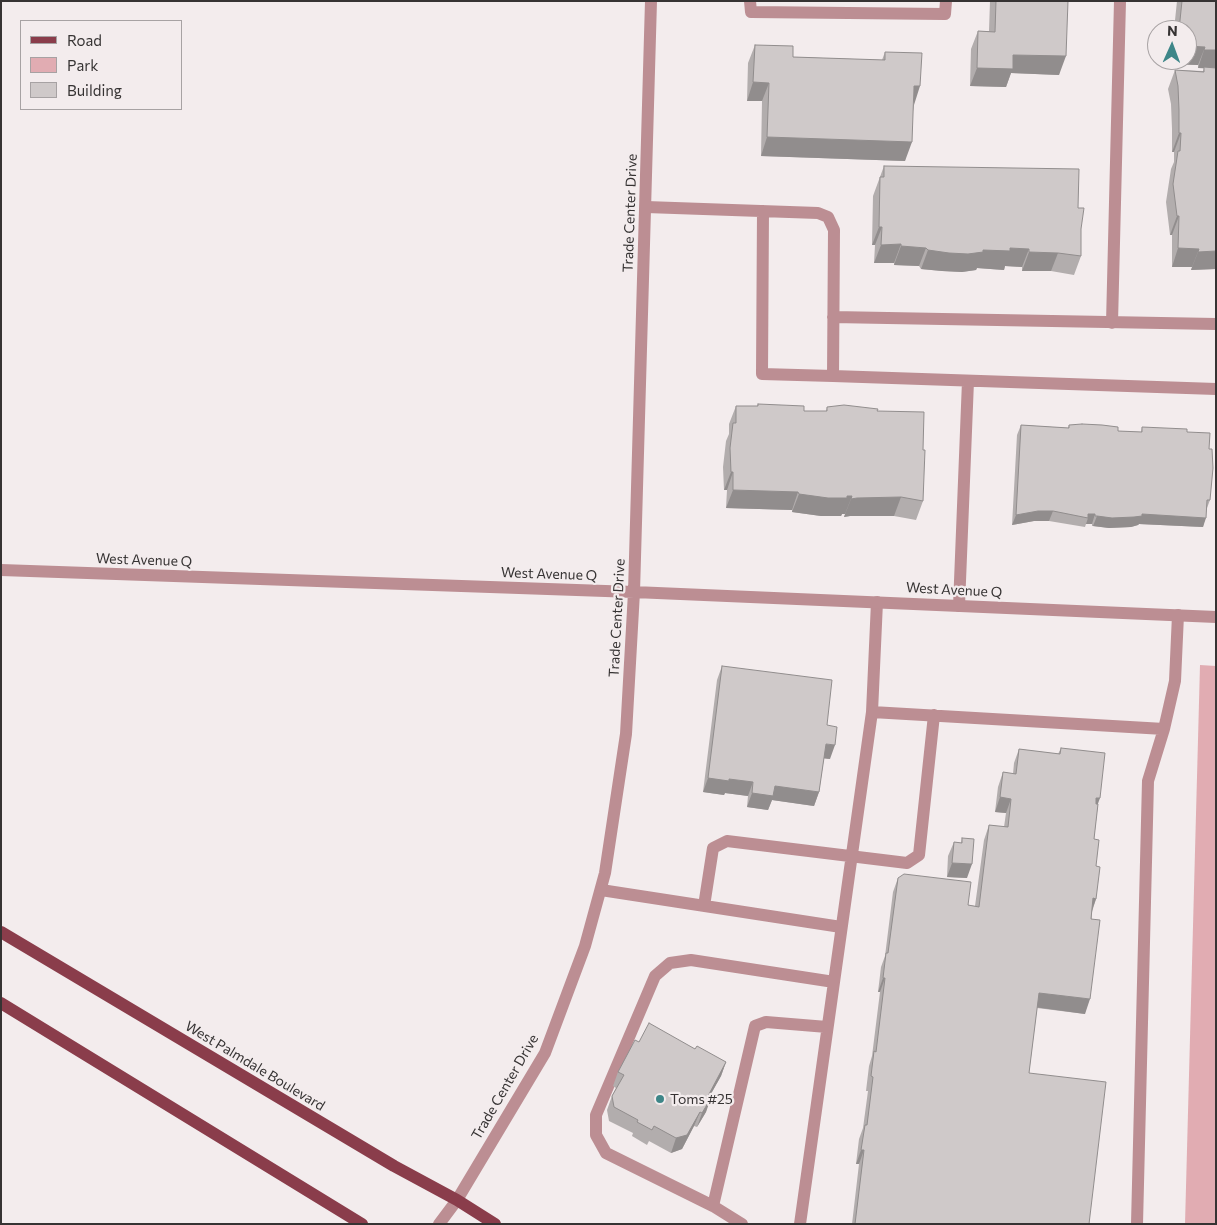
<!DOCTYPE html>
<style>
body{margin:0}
#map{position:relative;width:1217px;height:1225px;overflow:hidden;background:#f3eced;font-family:Commissioner,sans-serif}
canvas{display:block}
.frame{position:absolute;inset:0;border:2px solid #363333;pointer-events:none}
.legend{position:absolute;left:20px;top:20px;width:162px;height:90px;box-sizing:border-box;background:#f3eced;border:1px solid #a7a2a3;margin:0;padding:6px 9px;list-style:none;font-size:15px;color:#363333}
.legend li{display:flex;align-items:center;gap:10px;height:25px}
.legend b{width:25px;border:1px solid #a7a2a3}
.north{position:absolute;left:1147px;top:20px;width:50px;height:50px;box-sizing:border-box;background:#f3eced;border:1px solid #a7a2a3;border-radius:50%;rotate:2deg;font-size:14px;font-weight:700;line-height:20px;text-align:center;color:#363333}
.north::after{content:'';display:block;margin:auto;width:18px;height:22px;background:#3e8688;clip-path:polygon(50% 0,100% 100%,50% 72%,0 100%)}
</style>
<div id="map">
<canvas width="1217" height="1225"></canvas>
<div class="frame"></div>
<ul class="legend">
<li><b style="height:6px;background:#8a3d4b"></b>Road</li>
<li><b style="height:14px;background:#e1acb2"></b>Park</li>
<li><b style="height:14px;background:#cfc9c9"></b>Building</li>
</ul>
<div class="north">N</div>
</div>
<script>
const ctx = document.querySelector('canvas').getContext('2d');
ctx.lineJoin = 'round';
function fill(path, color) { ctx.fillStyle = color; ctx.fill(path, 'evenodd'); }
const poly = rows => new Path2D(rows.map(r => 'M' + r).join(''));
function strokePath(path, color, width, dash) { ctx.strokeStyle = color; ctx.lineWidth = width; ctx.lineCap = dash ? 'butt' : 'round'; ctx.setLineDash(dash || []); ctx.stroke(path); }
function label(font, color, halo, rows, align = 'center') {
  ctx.font = font + ' Commissioner,sans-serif'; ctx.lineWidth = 4.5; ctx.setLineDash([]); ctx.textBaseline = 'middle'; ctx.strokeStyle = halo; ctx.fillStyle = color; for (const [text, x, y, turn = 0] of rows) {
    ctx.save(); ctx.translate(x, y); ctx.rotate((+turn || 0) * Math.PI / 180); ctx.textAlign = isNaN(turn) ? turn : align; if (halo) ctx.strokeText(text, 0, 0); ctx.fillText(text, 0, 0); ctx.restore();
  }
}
fill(poly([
 [1200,665,1216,666,1216,1224,1185,1224]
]), '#e1acb2');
strokePath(poly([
 [750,1,751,12,945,14,946,1],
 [646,207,818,213,828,217,834,230,833,376,762,374,763,211],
 [833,317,1216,324],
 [1112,323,1120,1],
 [833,376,1216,389],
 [959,606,968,381],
 [872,712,1164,729],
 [601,890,841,927],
 [704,906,713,848,727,841,907,863,919,855,934,715],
 [713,1206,606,1153,596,1135,596,1115,655,976,670,963,691,960,834,982],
 [742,1224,713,1206,755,1026,766,1022,827,1027],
 [800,1224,872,712,877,602],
 [1137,1224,1148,781,1164,729,1175,681,1178,615]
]), '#bc8e93', 12);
strokePath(poly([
 [1,570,634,592,1216,617],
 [439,1224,457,1200,545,1053,585,946,605,873,626,734,634,592,651,1]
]), '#bc8e93', 12);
strokePath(poly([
 [1,932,394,1166,457,1200,495,1224],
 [1,1003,362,1224]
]), '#8a3d4b', 12);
fill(poly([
 [990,1,1068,1,1059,75,1011,73,1006,87,970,86,971,49,978,31,989,31],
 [1177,1,1216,1,1214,269,1191,270,1192,267,1172,267,1172,235,1170,235,1166,202,1171,169,1174,162,1174,152,1172,152,1172,129,1171,104,1168,89,1175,70,1203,71,1204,68,1198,68,1198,65,1169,64,1170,60,1187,60,1187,30,1174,30],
 [755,45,793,57,882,60,885,52,914,105,905,161,761,156,762,101,747,101,748,63],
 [884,166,1078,208,1081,229,1081,256,1074,275,1051,271,1022,271,1022,267,1005,266,1004,270,977,268,976,270,962,272,942,271,921,269,919,266,894,265,894,263,874,263,875,245,872,245,873,196],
 [758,404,804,411,826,411,827,407,877,411,923,450,923,501,916,520,894,516,850,516,844,517,845,514,842,514,841,516,821,516,792,512,792,510,726,508,727,490,724,490,723,467,726,441,729,434,729,424,736,406,757,406],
 [1021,425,1068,428,1069,425,1118,431,1141,432,1142,427,1187,432,1209,449,1210,500,1207,508,1203,527,1139,524,1138,525,1131,527,1109,528,1093,526,1092,526,1092,524,1086,524,1085,527,1049,521,1034,521,1012,525,1017,435],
 [722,666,830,759,824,758,819,792,814,806,772,800,768,810,747,807,748,796,725,793,724,795,703,792,717,680],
 [1061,748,1098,804,1094,839,1096,866,1096,899,1092,912,1085,1014,1037,1008,1029,1073,1089,1224,852,1224,859,1164,856,1164,859,1139,863,1128,868,1091,866,1091,869,1066,872,1056,880,992,878,992,881,967,885,956,893,892,898,878,968,905,975,906,984,840,989,825,1004,827,1006,813,995,812,998,787,1003,772,1013,774,1014,763,1019,749,1058,754],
 [962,838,967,878,947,877,948,856,954,842,961,843],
 [639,1042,695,1049,726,1062,721,1076,709,1097,706,1112,697,1127,694,1126,682,1149,671,1153,649,1141,647,1145,632,1136,633,1133,609,1121,607,1110,612,1096,616,1088,613,1086,618,1072]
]), '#b2adad');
fill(poly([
 [1187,46,1205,47,1198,65,1169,64,1170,60,1187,60],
 [1204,50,1216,50,1216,69,1198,68],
 [1013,55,1066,56,1059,75,1011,73,1006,87,970,86,977,68],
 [753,82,769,83,762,101,747,101],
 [914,86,920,86,914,105],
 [1179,133,1181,133,1174,152,1172,152],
 [767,137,912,142,905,161,761,156],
 [1177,216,1179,216,1172,235,1170,235],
 [879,227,882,227,875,245,872,245],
 [901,244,894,263,874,263,881,245],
 [901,246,926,248,919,266,894,265],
 [1010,248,1029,249,1022,267,1005,266,1004,270,977,268,976,270,962,272,942,271,921,269,928,250,983,250],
 [1178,248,1199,249,1192,267,1172,267],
 [1216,251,1216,269,1191,270,1198,252],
 [1029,252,1058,253,1051,271,1022,271],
 [731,472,733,472,727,490,724,490],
 [733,490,798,492,792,510,726,508],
 [799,494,847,496,852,496,845,514,842,514,841,516,821,516,792,512],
 [901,497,894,516,850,516,844,517,851,499,857,498],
 [1038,511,1053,511,1049,521,1034,521,1012,525,1016,515],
 [1088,514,1095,514,1092,524,1086,524,1088,518],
 [1142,514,1206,518,1203,527,1139,524,1138,525,1131,527,1109,528,1093,526,1097,516],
 [826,744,835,745,830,759,820,758],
 [708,778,729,779,753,782,748,796,725,793,724,795,703,792],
 [775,786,819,792,814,806,772,800,768,810,747,807,752,793],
 [1000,797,1011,799,1006,813,995,812],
 [1096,798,1100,798,1095,812],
 [952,863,972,864,967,878,947,877],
 [1093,898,1096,899,1091,913],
 [883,978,885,978,880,992,878,992],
 [1039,993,1090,999,1085,1014,1034,1007],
 [726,1062,721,1076,702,1110,708,1096],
 [711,1098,706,1112,697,1127,702,1113],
 [700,1112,694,1126,682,1149,671,1153,676,1138],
 [861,1150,864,1150,859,1164,856,1164]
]), '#918d8d');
const building = poly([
 [996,1,1068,1,1066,56,1013,55,1013,69,977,68,978,31,995,32,996,1],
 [1182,1,1216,1,1216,50,1204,50,1205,47,1187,46,1187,30,1179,30,1182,1],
 [755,45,793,46,793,57,885,60,885,52,922,53,920,86,914,86,912,142,767,137,769,83,753,82,755,45],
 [1204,67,1216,68,1216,251,1198,252,1199,249,1178,248,1179,216,1177,216,1173,184,1178,151,1180,151,1181,133,1179,133,1179,110,1178,86,1175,70,1204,72,1204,67],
 [884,166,1079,169,1078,208,1084,208,1081,229,1081,256,1058,253,1029,252,1029,249,1010,248,1010,251,983,250,983,252,968,254,949,253,928,250,926,248,901,246,901,244,881,245,882,227,879,227,880,177,884,177,884,166],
 [758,404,804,406,804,411,827,411,827,407,844,405,878,409,877,411,924,412,923,450,925,450,923,501,901,497,857,498,851,499,852,496,847,496,847,498,828,498,799,494,798,492,733,490,733,472,731,472,730,448,733,423,736,423,736,406,758,406,758,404],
 [1082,424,1102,425,1118,427,1118,431,1142,432,1142,427,1187,429,1187,432,1210,433,1209,449,1212,449,1213,468,1210,500,1207,500,1206,518,1142,514,1142,516,1134,517,1112,518,1097,516,1095,516,1095,514,1088,514,1088,518,1053,511,1038,511,1016,515,1021,425,1069,428,1069,425,1082,424],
 [722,666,832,680,827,725,837,727,835,745,826,744,819,792,775,786,773,796,752,793,753,782,729,779,729,781,708,778,722,666],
 [1061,748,1105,753,1100,798,1096,798,1096,804,1098,804,1094,839,1099,840,1096,866,1100,867,1096,899,1093,898,1091,919,1100,920,1090,999,1039,993,1029,1073,1106,1082,1089,1224,855,1224,864,1150,861,1150,865,1125,867,1125,873,1077,871,1076,874,1051,876,1052,885,978,883,978,886,953,888,953,898,878,904,874,971,882,968,905,979,907,989,825,1008,827,1011,799,1000,797,1003,772,1016,774,1019,749,1060,754,1061,748],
 [962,838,974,839,972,864,952,863,954,842,962,843,962,838],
 [649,1023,695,1049,697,1046,726,1062,708,1096,711,1098,702,1113,700,1112,687,1135,676,1138,654,1126,652,1130,637,1122,638,1120,614,1107,612,1096,624,1075,618,1072,635,1040,639,1042,649,1023]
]);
fill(building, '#cfc9c9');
strokePath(building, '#918d8d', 1);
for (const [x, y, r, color] of [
 [660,1099,5,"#3e8688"]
]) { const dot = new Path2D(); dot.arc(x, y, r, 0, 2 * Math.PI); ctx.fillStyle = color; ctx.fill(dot); strokePath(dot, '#f3eced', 2); }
label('14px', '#363333', '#f3eced', [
 ["Trade Center Drive",630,213,-88],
 ["West Avenue Q",144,560,2],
 ["West Avenue Q",549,574,2],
 ["West Avenue Q",954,590,3],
 ["Trade Center Drive",617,618,-87],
 ["West Palmdale Boulevard",255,1066,31],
 ["Trade Center Drive",505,1087,-60]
]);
label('14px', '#363333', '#f3eced', [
 ["Toms #25",670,1099]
], 'left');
</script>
